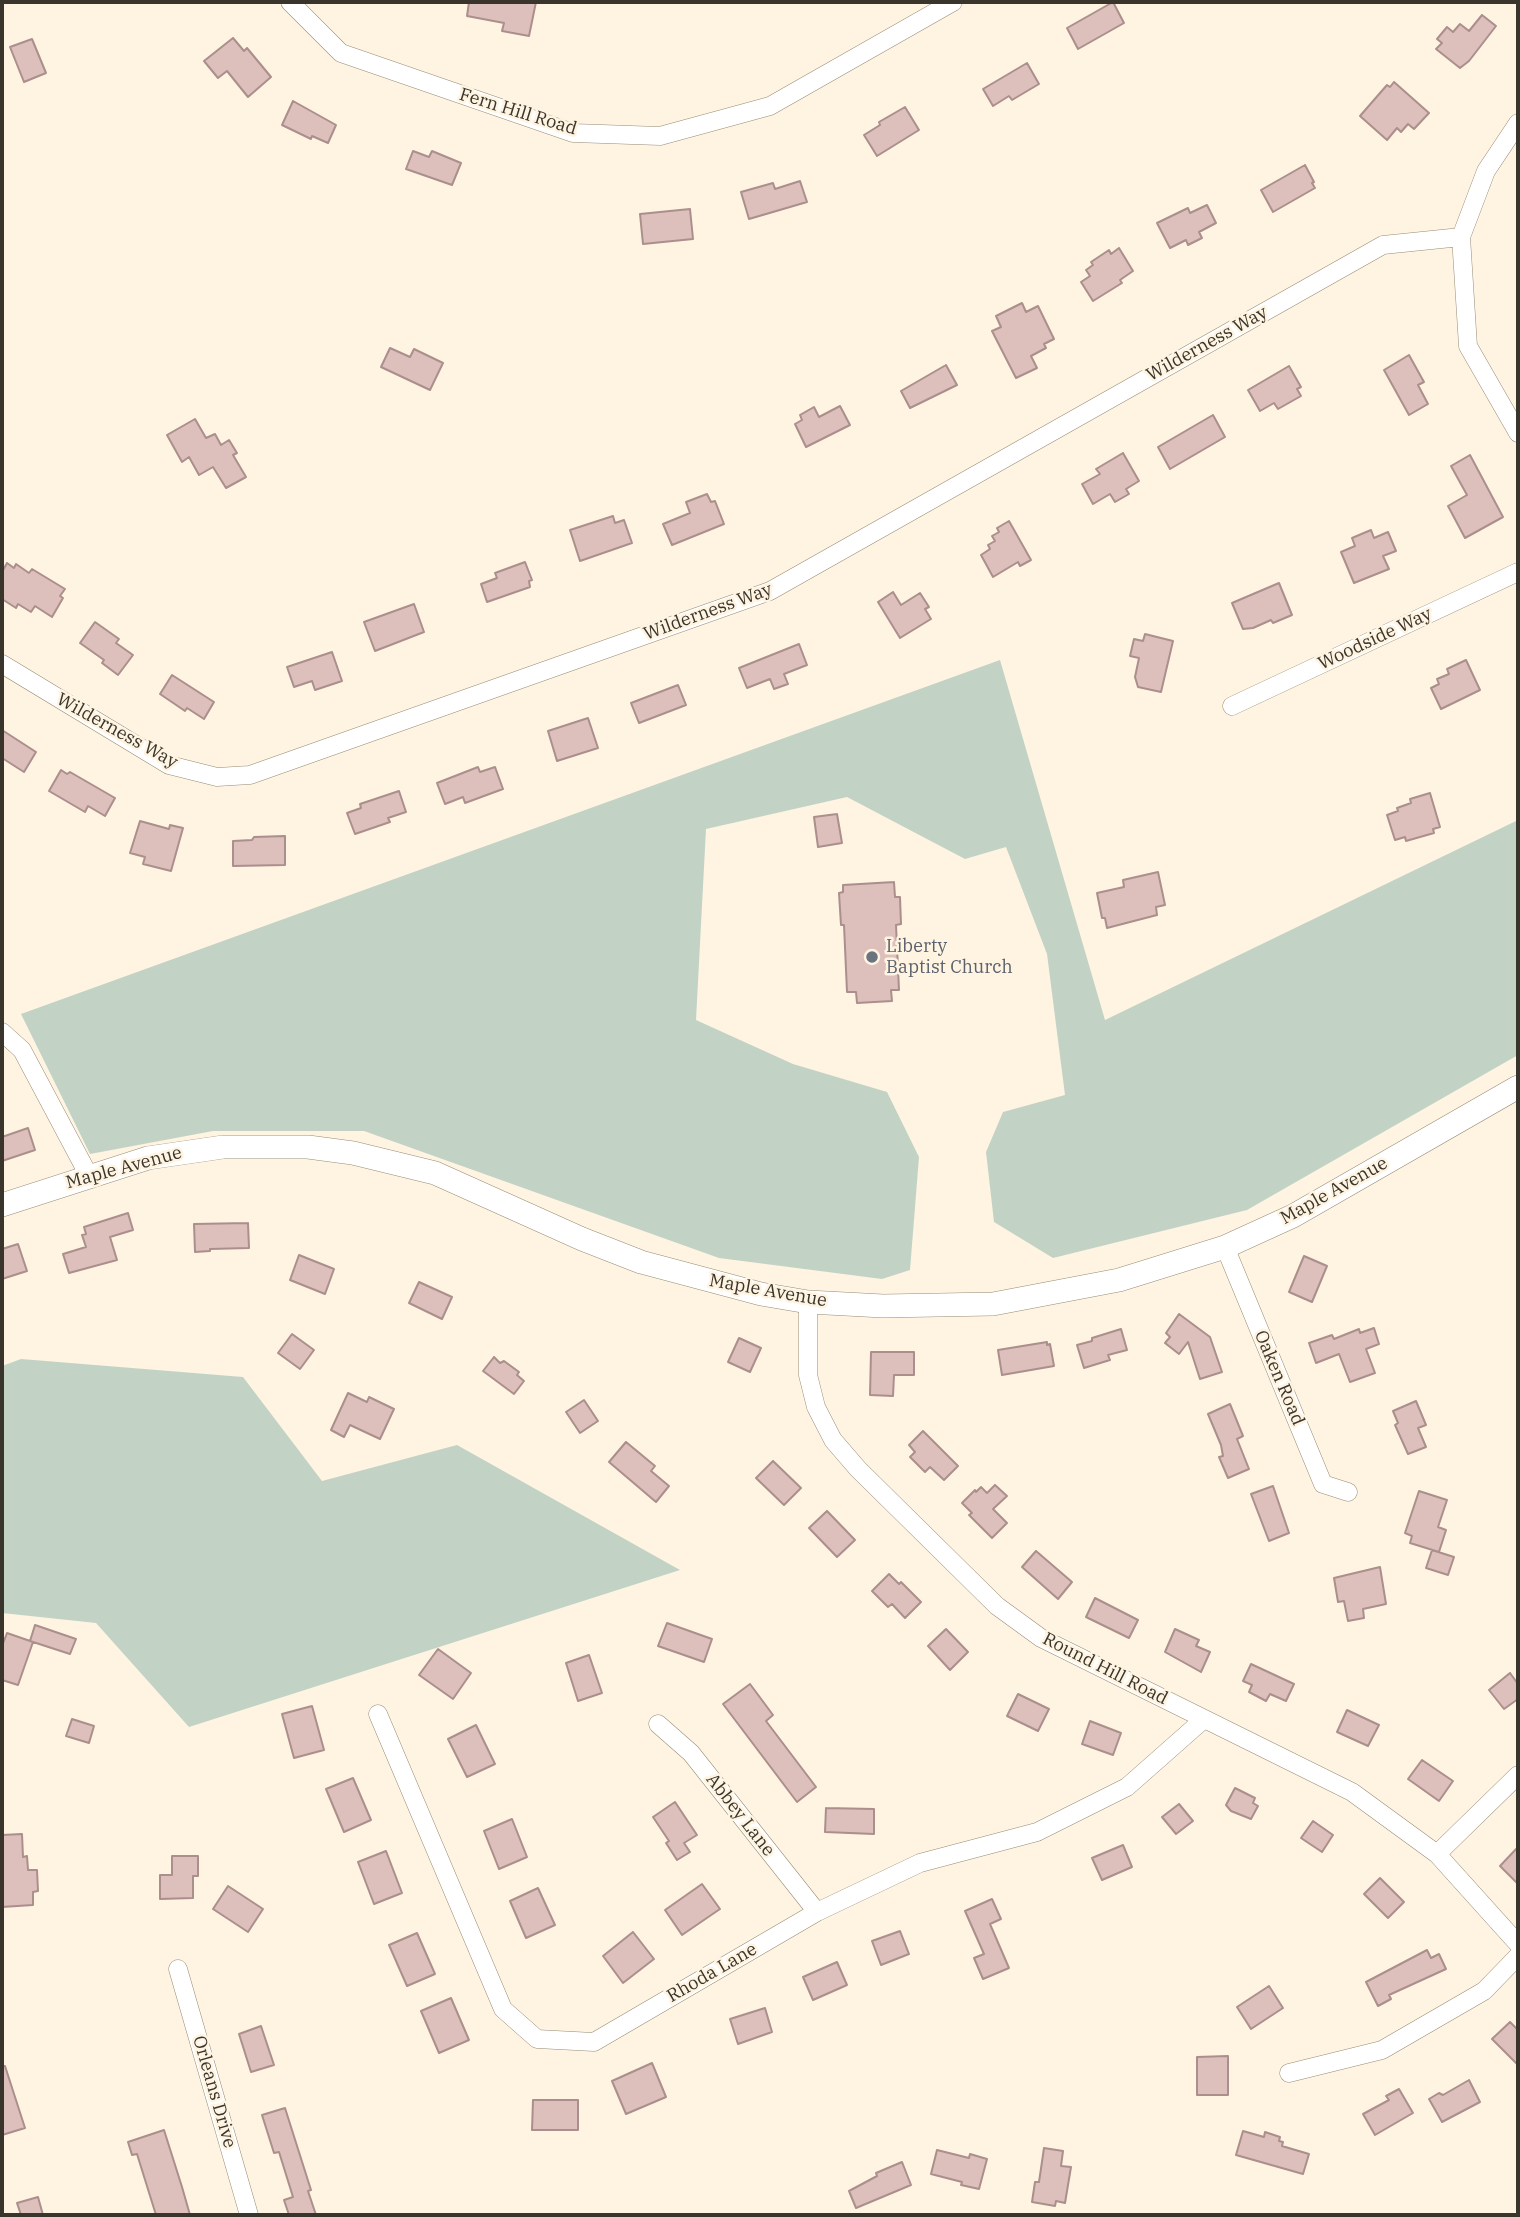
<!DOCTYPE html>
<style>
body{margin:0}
#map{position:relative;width:1520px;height:2217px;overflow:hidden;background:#fef4e1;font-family:"IBM Plex Serif",serif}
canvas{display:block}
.frame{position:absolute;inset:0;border:4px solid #3a352c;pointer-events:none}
</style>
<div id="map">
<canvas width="1520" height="2217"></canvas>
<div class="frame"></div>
</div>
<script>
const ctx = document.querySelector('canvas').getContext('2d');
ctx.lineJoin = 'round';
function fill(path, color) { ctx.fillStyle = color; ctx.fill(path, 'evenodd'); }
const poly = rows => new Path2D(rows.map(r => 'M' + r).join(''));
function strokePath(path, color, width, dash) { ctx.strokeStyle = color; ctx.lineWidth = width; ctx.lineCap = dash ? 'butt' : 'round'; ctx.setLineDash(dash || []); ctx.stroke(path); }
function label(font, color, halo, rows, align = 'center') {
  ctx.font = font + ' "IBM Plex Serif",serif'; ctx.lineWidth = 5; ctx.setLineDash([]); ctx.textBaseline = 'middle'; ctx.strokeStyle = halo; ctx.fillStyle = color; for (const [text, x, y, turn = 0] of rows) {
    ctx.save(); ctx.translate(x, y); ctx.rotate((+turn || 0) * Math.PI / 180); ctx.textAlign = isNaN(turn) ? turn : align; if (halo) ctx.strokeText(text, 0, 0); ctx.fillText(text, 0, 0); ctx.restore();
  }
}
fill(poly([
 [1000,660,1105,1020,1518,820,1518,1055,1247,1210,1053,1258,994,1222,986,1152,1003,1112,1065,1095,1047,954,1006,847,965,859,847,797,706,829,696,1020,793,1064,887,1092,919,1157,910,1270,882,1279,719,1258,364,1131,213,1131,90,1154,21,1014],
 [21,1359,243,1377,322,1481,457,1445,680,1570,189,1727,96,1623,2,1613,2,1366]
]), '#c2d3c6');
const building = poly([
 [469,2,536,2,529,36,502,31,504,23,467,16,469,2],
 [1113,2,1124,23,1078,49,1067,28,1113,2],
 [1482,15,1496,26,1469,61,1460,68,1436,49,1442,43,1437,39,1447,27,1453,32,1460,24,1469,31,1482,15],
 [233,38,244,51,247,48,271,77,248,97,227,71,218,78,204,61,233,38],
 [32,39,46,73,24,82,10,47,32,39],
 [1027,63,1039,84,1012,100,1009,96,993,106,983,89,1027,63],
 [1394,82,1429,113,1414,129,1408,124,1401,132,1397,128,1387,140,1360,116,1387,85,1390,87,1394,82],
 [293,101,336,125,328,143,312,136,311,139,282,125,293,101],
 [905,107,919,130,877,156,864,135,880,125,879,122,905,107],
 [413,151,429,157,432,151,461,163,452,185,406,169,413,151],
 [1305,165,1314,182,1312,183,1315,188,1273,212,1261,190,1305,165],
 [800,181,807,202,749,219,741,192,773,183,775,189,800,181],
 [1207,205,1216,223,1199,232,1202,238,1188,245,1186,240,1170,248,1157,223,1188,208,1190,213,1207,205],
 [690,209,693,239,643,244,640,214,690,209],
 [1119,248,1133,271,1120,280,1122,283,1093,301,1081,282,1090,276,1086,270,1093,265,1091,262,1109,250,1111,254,1119,248],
 [1022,303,1026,312,1038,306,1054,339,1044,344,1046,348,1031,356,1037,368,1016,378,992,331,1001,327,996,316,1022,303],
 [390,348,410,357,414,349,443,363,430,390,381,367,390,348],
 [1409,355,1424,382,1418,385,1428,404,1409,415,1384,370,1409,355],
 [946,365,957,385,910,408,901,391,946,365],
 [1289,366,1301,387,1297,389,1301,396,1278,409,1274,403,1260,411,1248,390,1289,366],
 [840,406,850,425,806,447,795,424,802,420,800,415,814,407,819,417,840,406],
 [1213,415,1225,437,1170,469,1158,447,1213,415],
 [195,419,206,438,215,434,221,445,229,440,237,453,233,455,246,477,226,488,213,467,199,475,189,457,182,462,167,435,195,419],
 [1123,453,1139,481,1126,489,1129,494,1115,502,1110,494,1093,504,1082,484,1100,474,1096,469,1123,453],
 [1470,455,1503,517,1465,538,1448,506,1467,495,1451,466,1470,455],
 [707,494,711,502,715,501,724,524,672,545,663,524,690,513,686,502,707,494],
 [613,516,615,523,624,520,632,543,580,561,570,530,613,516],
 [1009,521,1031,560,1020,566,1018,562,993,577,981,555,990,549,988,545,995,541,992,536,999,532,997,528,1009,521],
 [1371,530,1374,538,1388,532,1396,551,1383,556,1389,569,1354,583,1341,552,1355,546,1352,538,1371,530],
 [525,562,532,580,529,581,530,587,487,602,481,584,497,578,495,573,525,562],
 [7,563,14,568,16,564,29,573,32,569,65,589,60,596,63,598,52,617,35,606,31,612,18,604,16,608,2,599,2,572,7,563],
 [1279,583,1292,615,1273,623,1271,620,1253,628,1243,629,1232,603,1279,583],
 [893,592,901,605,920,593,929,607,925,609,931,619,900,638,878,602,893,592],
 [414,604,424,632,375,651,364,622,414,604],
 [95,622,119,639,116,643,133,655,118,675,102,663,104,660,80,643,95,622],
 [1145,634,1173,641,1161,692,1138,687,1135,677,1139,658,1130,656,1134,639,1143,641,1145,634],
 [799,644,807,665,784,674,788,684,774,689,770,679,747,688,739,668,799,644],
 [332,652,342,681,315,690,312,681,294,687,287,667,332,652],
 [1466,660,1480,690,1441,709,1431,688,1439,684,1437,679,1449,674,1447,669,1466,660],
 [172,675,214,702,204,719,187,708,185,711,160,694,172,675],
 [678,685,686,705,639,723,631,703,678,685],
 [588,718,598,748,557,761,548,731,588,718],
 [2,730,36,752,24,772,2,758,2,730],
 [478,767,480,772,495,767,503,789,465,803,463,797,445,804,437,783,478,767],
 [61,770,67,774,70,772,115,798,105,816,88,806,85,812,49,791,61,770],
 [399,791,406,812,388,818,390,822,355,834,347,813,361,808,360,804,399,791],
 [1430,793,1440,827,1433,829,1434,833,1406,841,1405,837,1395,840,1387,815,1398,811,1397,808,1411,803,1410,799,1430,793],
 [837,814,842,843,818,847,814,817,837,814],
 [140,821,169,829,170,825,183,828,171,871,143,864,145,857,130,853,140,821],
 [285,836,285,865,233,866,233,841,252,840,254,837,285,836],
 [1158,872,1165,905,1156,907,1157,915,1107,928,1105,918,1102,918,1097,893,1124,887,1123,880,1158,872],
 [894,882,895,897,900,897,901,924,896,925,899,990,891,990,892,1001,857,1003,856,992,847,992,844,925,841,925,839,893,843,892,843,885,894,882],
 [28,1128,35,1150,2,1161,2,1137,28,1128],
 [128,1213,133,1230,110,1237,117,1260,69,1273,63,1254,86,1247,82,1235,86,1234,84,1227,128,1213],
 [248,1223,249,1248,210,1249,210,1251,195,1252,194,1224,248,1223],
 [18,1244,27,1271,2,1279,2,1249,18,1244],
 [299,1255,334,1269,325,1294,290,1280,299,1255],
 [1304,1256,1327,1266,1312,1302,1289,1292,1304,1256],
 [419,1282,452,1297,442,1319,409,1303,419,1282],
 [1179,1314,1210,1337,1222,1372,1200,1379,1188,1342,1179,1354,1165,1343,1170,1337,1166,1333,1179,1314],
 [1374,1328,1379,1344,1366,1349,1375,1373,1350,1382,1339,1354,1316,1363,1309,1343,1332,1335,1334,1339,1359,1329,1360,1333,1374,1328],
 [1121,1329,1127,1350,1108,1355,1110,1360,1084,1368,1077,1345,1092,1341,1092,1338,1121,1329],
 [292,1334,314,1350,300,1369,278,1353,292,1334],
 [739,1338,761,1348,750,1372,728,1362,739,1338],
 [1047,1342,1047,1345,1050,1344,1054,1366,1002,1375,998,1350,1047,1342],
 [871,1352,914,1352,914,1375,894,1375,893,1396,870,1395,871,1352],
 [494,1357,500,1363,504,1361,519,1372,517,1375,524,1381,514,1394,483,1371,494,1357],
 [348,1393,367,1402,369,1397,394,1409,380,1439,350,1425,344,1437,331,1430,348,1393],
 [584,1400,598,1421,580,1433,566,1412,584,1400],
 [1416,1401,1426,1425,1418,1428,1426,1447,1408,1454,1395,1425,1398,1423,1393,1411,1416,1401],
 [1230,1404,1243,1436,1237,1439,1249,1469,1228,1478,1219,1457,1223,1456,1221,1445,1208,1414,1230,1404],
 [923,1431,958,1466,944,1480,930,1467,925,1472,910,1457,915,1452,909,1445,923,1431],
 [626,1442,655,1466,651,1471,669,1486,656,1502,609,1462,626,1442],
 [773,1461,801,1488,784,1505,756,1478,773,1461],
 [995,1485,1007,1496,993,1509,1007,1523,992,1538,969,1515,972,1513,962,1503,975,1490,976,1492,981,1487,987,1493,995,1485],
 [1273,1486,1289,1533,1269,1541,1251,1494,1273,1486],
 [1419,1491,1447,1500,1438,1527,1446,1530,1439,1552,1410,1543,1412,1536,1405,1533,1419,1491],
 [827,1511,855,1540,837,1557,809,1528,827,1511],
 [1432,1550,1454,1557,1448,1575,1426,1568,1432,1550],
 [1036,1551,1072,1582,1058,1599,1022,1567,1036,1551],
 [1380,1567,1386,1604,1363,1609,1364,1618,1348,1621,1344,1601,1338,1602,1334,1578,1380,1567],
 [889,1574,899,1584,901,1582,921,1602,905,1618,892,1604,888,1607,872,1591,889,1574],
 [1095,1598,1138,1620,1129,1638,1086,1617,1095,1598],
 [667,1623,712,1639,704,1662,658,1646,667,1623],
 [35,1625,76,1639,70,1654,30,1641,35,1625],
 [946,1629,968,1652,950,1670,928,1646,946,1629],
 [1175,1629,1199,1640,1196,1646,1210,1652,1201,1672,1165,1652,1175,1629],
 [7,1633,33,1642,18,1685,2,1680,2,1646,7,1633],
 [438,1649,471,1673,453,1699,419,1675,438,1649],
 [589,1655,602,1693,578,1701,566,1663,589,1655],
 [1251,1664,1294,1684,1286,1701,1270,1694,1266,1701,1249,1692,1252,1685,1243,1681,1251,1664],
 [1510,1673,1518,1684,1518,1699,1504,1709,1489,1690,1510,1673],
 [750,1684,773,1715,766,1721,816,1787,797,1802,723,1704,750,1684],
 [1018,1694,1049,1709,1038,1731,1007,1716,1018,1694],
 [312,1706,324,1750,294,1758,282,1714,312,1706],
 [1347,1710,1379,1725,1368,1746,1337,1732,1347,1710],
 [72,1719,94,1726,89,1743,66,1736,72,1719],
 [1090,1721,1121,1733,1113,1755,1082,1744,1090,1721],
 [476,1725,495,1764,467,1777,448,1739,476,1725],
 [1422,1760,1453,1781,1439,1801,1408,1779,1422,1760],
 [353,1778,371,1820,344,1832,326,1789,353,1778],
 [1235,1788,1255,1798,1253,1803,1258,1806,1251,1819,1231,1811,1226,1805,1235,1788],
 [675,1802,697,1835,684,1843,690,1852,677,1860,666,1843,669,1841,653,1817,675,1802],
 [1179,1804,1193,1821,1176,1834,1162,1817,1179,1804],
 [826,1808,874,1809,874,1834,825,1832,826,1808],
 [512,1819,527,1857,499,1869,484,1831,512,1819],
 [1313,1821,1333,1835,1322,1852,1301,1838,1313,1821],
 [22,1834,23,1857,27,1856,28,1870,37,1870,38,1891,33,1892,33,1905,2,1907,2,1835,22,1834],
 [1123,1845,1132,1867,1102,1880,1092,1858,1123,1845],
 [1518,1847,1518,1884,1500,1866,1518,1847],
 [386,1851,402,1893,374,1904,358,1862,386,1851],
 [172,1856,198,1856,198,1876,193,1876,193,1898,160,1899,160,1875,172,1875,172,1856],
 [1380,1878,1404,1902,1388,1918,1364,1894,1380,1878],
 [702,1884,720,1909,682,1935,665,1910,702,1884],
 [228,1886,263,1909,248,1932,213,1909,228,1886],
 [538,1888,555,1925,526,1938,510,1901,538,1888],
 [992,1899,1001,1919,990,1924,1009,1968,983,1979,974,1958,984,1954,965,1911,992,1899],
 [900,1931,909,1954,881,1965,872,1941,900,1931],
 [633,1932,654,1959,623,1983,603,1956,633,1932],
 [417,1933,435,1974,407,1986,389,1945,417,1933],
 [1427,1950,1431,1958,1439,1954,1446,1969,1389,1995,1391,1999,1378,2006,1366,1982,1427,1950],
 [837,1962,847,1985,813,2000,803,1977,837,1962],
 [1269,1986,1283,2008,1251,2029,1237,2007,1269,1986],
 [451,1998,469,2040,439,2053,421,2011,451,1998],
 [765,2008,772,2032,738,2044,730,2019,765,2008],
 [1510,2022,1518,2030,1518,2065,1492,2039,1510,2022],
 [261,2026,274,2065,251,2072,239,2034,261,2026],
 [1228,2056,1228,2095,1197,2095,1197,2057,1228,2056],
 [652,2063,666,2097,626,2114,612,2081,652,2063],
 [2,2066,5,2066,25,2128,2,2135,2,2066],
 [1469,2080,1480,2102,1442,2122,1429,2099,1439,2093,1443,2095,1469,2080],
 [1399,2089,1413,2113,1375,2135,1363,2114,1389,2100,1386,2096,1399,2089],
 [533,2100,578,2100,578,2130,532,2130,533,2100],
 [285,2108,311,2190,308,2191,316,2215,289,2215,284,2200,293,2197,279,2152,274,2153,262,2115,285,2108],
 [164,2130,182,2187,190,2215,156,2215,137,2154,132,2155,128,2142,164,2130],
 [1243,2131,1264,2137,1265,2132,1280,2137,1279,2141,1283,2142,1282,2146,1309,2154,1303,2174,1236,2155,1243,2131],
 [1044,2148,1063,2151,1061,2166,1071,2167,1065,2203,1056,2201,1055,2206,1032,2202,1035,2182,1039,2182,1044,2148],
 [937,2150,969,2158,970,2154,987,2159,979,2189,961,2185,962,2182,931,2174,937,2150],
 [902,2162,911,2185,856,2208,849,2191,877,2176,876,2173,902,2162],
 [38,2197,43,2215,21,2215,17,2203,38,2197]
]);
fill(building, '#ddbfbc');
strokePath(building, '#ab8f8c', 2);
const street = poly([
 [290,2,341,53,573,133,660,136,770,106,953,2],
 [1518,123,1486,171,1461,237,1468,346,1518,433],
 [2,664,169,765,217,777,250,775,770,591,1383,245,1461,237],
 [1232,706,1518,572],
 [2,1032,22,1050,89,1176],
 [1225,1247,1323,1484,1348,1492],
 [808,1302,808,1375,816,1407,833,1440,858,1469,997,1606,1041,1638,1352,1792,1437,1854,1518,1944],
 [378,1714,503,2009,537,2039,594,2042,817,1912,920,1863,1037,1832,1127,1787,1204,1719],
 [658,1724,691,1753,817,1912],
 [1437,1854,1518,1775],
 [178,1969,249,2215],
 [1289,2073,1382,2050,1484,1991,1518,1956]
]);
const secondary = poly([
 [2,1205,148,1158,223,1147,308,1147,353,1153,435,1173,582,1239,641,1262,761,1294,808,1302,883,1306,993,1304,1119,1280,1225,1247,1293,1216,1518,1087]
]);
strokePath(street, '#978c76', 19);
strokePath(secondary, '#978c76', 24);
strokePath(street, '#fff', 18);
strokePath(secondary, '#fff', 23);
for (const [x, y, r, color] of [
 [872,957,7,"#6b7280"]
]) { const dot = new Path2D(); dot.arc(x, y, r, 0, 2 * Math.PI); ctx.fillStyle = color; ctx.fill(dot); strokePath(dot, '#fef4e1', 2.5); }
label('18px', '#3a352c', '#fef4e1', [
 ["Fern Hill Road",518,112,17],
 ["Wilderness Way",1207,344,-29],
 ["Wilderness Way",708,612,-20],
 ["Woodside Way",1375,639,-25],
 ["Wilderness Way",117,731,29],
 ["Maple Avenue",124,1168,-15],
 ["Maple Avenue",1334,1191,-29],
 ["Maple Avenue",768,1291,10],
 ["Oaken Road",1279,1378,67],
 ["Round Hill Road",1105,1669,27],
 ["Abbey Lane",740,1815,52],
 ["Rhoda Lane",712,1973,-30],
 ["Orleans Drive",214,2092,74]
]);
label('18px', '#5b616d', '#fef4e1', [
 ["Liberty",886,947],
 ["Baptist Church",886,968]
], 'left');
</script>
